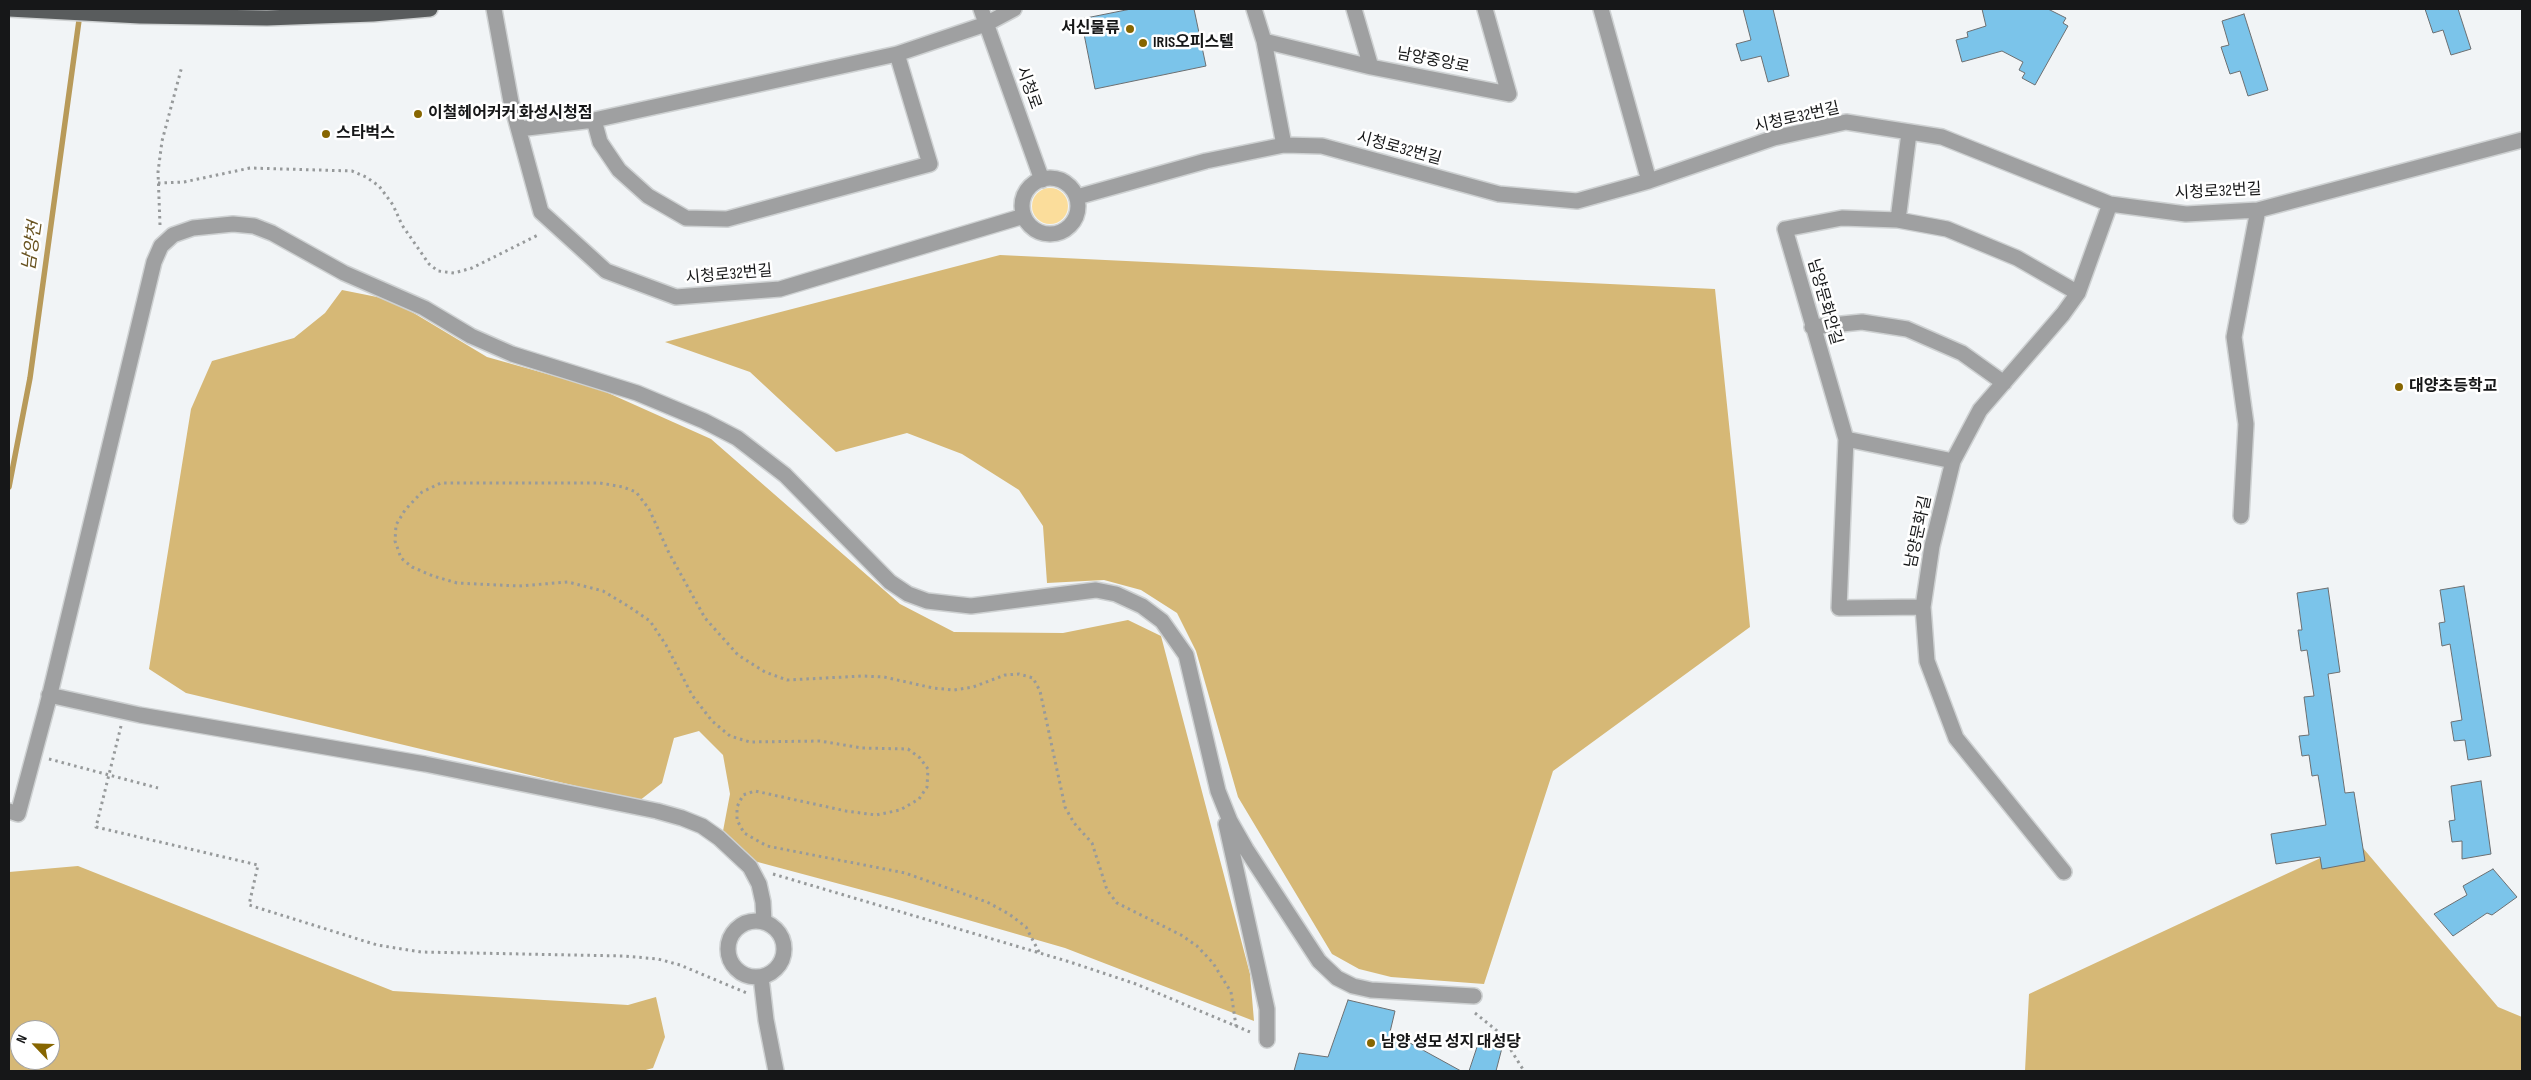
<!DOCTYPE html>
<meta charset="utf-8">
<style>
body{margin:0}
#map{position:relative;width:2531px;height:1080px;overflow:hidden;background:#f1f4f6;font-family:"Sofia Sans Condensed",sans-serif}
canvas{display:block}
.frame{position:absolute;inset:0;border:10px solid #161718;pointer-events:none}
.north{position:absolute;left:10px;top:1020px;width:50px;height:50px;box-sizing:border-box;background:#fff;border:1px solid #a2a2a3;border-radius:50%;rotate:294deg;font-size:14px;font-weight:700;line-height:20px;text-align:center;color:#161718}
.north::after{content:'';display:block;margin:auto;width:18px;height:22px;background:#876601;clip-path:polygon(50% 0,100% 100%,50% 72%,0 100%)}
</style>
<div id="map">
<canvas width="2531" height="1080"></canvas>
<div class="frame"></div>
<div class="north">N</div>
</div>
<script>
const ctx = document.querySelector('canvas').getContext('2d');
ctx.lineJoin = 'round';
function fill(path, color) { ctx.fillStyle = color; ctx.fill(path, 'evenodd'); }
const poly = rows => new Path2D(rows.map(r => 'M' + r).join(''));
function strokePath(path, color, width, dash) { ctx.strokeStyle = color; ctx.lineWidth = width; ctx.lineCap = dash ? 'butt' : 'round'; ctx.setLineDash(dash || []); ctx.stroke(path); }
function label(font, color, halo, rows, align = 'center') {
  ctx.font = font + ' "Sofia Sans Condensed","Noto Sans KR",sans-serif'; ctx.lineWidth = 5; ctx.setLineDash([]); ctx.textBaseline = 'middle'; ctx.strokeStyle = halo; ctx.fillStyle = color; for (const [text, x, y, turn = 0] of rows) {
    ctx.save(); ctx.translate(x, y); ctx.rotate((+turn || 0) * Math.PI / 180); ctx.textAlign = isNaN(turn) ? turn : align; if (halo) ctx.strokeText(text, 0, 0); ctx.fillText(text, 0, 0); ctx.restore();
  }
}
fill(poly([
 '1032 206a18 18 0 1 1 36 0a18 18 0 1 1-36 0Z'
]), '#fbdd9b');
fill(poly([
 [1000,255,1715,289,1750,627,1553,771,1484,984,1391,977,1359,969,1332,954,1238,797,1196,651,1177,613,1141,590,1104,580,1047,583,1043,526,1019,490,962,454,907,433,836,452,750,372,665,342],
 [342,290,392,300,487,357,597,388,711,439,900,604,954,632,1063,633,1128,620,1161,636,1250,974,1254,1021,1065,948,892,898,754,861,723,831,730,794,723,755,699,731,674,738,662,783,639,801,186,693,149,669,191,409,212,361,294,338,325,313],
 [2357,841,2498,1007,2522,1017,2522,1071,2025,1071,2029,994],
 [78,866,393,991,628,1005,656,997,665,1037,653,1068,642,1071,9,1071,9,872],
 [20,1030,50,1030,50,1060,20,1060]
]), '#d6b876');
strokePath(poly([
 [9,487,30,378,80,13]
]), '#b89a59', 5.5);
const building = poly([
 [1131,9,1194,9,1206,66,1095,89,1081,19,1131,9],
 [1743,9,1773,9,1789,76,1768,82,1761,56,1741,61,1736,44,1751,40,1743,9],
 [1982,9,2048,9,2066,18,2063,23,2068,26,2035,85,2022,78,2025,73,2019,70,2023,62,2002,51,1962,62,1956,40,1968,37,1967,32,1986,26,1982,9],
 [2425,9,2458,9,2471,49,2451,55,2443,30,2433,33,2425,9],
 [2244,14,2268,90,2248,96,2240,71,2230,74,2221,47,2229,45,2222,21,2244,14],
 [2464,586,2491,756,2468,760,2465,740,2454,741,2451,722,2462,720,2450,644,2442,646,2439,623,2445,622,2440,590,2464,586],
 [2328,588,2340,672,2328,674,2345,793,2354,792,2365,861,2322,869,2320,857,2276,864,2271,834,2326,825,2318,775,2312,776,2309,755,2302,756,2299,736,2309,735,2304,697,2314,696,2307,650,2301,651,2298,630,2302,630,2297,593,2328,588],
 [2481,781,2491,854,2462,859,2462,841,2452,842,2449,821,2455,820,2451,786,2481,781],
 [2493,869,2517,897,2492,915,2487,913,2453,936,2434,914,2467,895,2463,886,2493,869],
 [1348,1000,1395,1011,1390,1032,1461,1071,1294,1071,1299,1053,1328,1057,1348,1000],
 [1479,1041,1503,1044,1496,1071,1469,1071,1479,1041]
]);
fill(building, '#7bc4ea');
strokePath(building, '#6c6f71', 1);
const minor = poly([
 [494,9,511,102,541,212,606,271,676,297,780,289,1024,216],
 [981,9,1042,180],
 [1254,9,1264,41,1284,145],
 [1354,9,1371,67],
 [1601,9,1649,181],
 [1264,41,1371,67,1509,94,1485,9],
 [594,120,600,142,619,170,648,196,686,218,727,219,930,164,897,54],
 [519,129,594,120,897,54,986,24,1014,9],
 '1022 206a28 28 0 1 1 56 0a28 28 0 1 1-56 0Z',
 [1077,197,1206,161,1284,145,1322,146,1499,194,1577,201,1649,181,1774,138,1846,122,1942,137,2110,204,2186,214,2258,210,2522,140],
 [1898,220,1909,133],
 [1812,327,1862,322,1907,329,1962,353,2004,383],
 [1846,439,1953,461],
 [2241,516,2246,424,2234,337,2258,210],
 [1923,607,1839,608,1846,439,1785,229,1842,218,1898,220,1947,229,2017,258,2078,293],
 [49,695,140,715,425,764,657,811,682,818,702,826,719,838,750,867,759,884,763,902,764,922],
 [9,811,18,814,48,702,154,262,161,246,173,235,193,228,233,224,254,226,272,233,344,273,424,308,471,336,512,354,637,393,704,421,737,438,785,475,890,582,908,594,927,601,971,606,1096,590,1116,594,1142,606,1162,621,1186,655,1218,791,1230,821,1246,849,1319,961,1337,978,1353,986,1371,990,1474,996],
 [1226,824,1267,1009,1267,1040],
 [2064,872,1956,738,1927,661,1923,607,1932,546,1953,461,1980,410,2063,314,2078,293,2110,204],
 '728 949a28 28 0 1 1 56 0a28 28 0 1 1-56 0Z',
 [761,977,766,1020,776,1071]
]);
const major = poly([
 [9,9,140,16,267,18,373,14,430,9]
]);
strokePath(minor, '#ced1d2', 18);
strokePath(major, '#ced1d2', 18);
strokePath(poly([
 [158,183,184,182,250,168,352,171,366,177,379,186,393,205,402,225,429,264,438,271,454,273,472,268,538,235],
 [160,225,158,172,162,141,182,66],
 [121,726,96,827,258,865,249,905,377,945,421,952,624,956,658,959,680,965,747,993],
 [49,759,158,788],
 [773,874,1070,962,1136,984,1250,1032],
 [1039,952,1026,927,1009,914,987,902,905,873,767,846,744,833,737,820,737,807,743,795,755,791,846,811,876,815,900,810,919,799,927,787,928,769,920,758,908,749,862,748,820,741,750,742,730,736,712,721,692,695,666,645,650,621,628,606,603,591,568,582,519,586,457,583,433,576,412,567,401,558,395,541,396,525,405,510,422,492,441,483,600,483,623,487,636,492,649,509,669,553,705,618,738,655,765,672,787,680,863,676,884,677,933,688,954,690,973,687,1005,675,1019,674,1033,678,1040,691,1065,807,1074,823,1092,843,1107,890,1117,903,1181,935,1197,946,1213,963,1231,992,1236,1026],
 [1475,1013,1501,1034,1524,1071]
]), '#979a9b', 3, [2.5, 4]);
strokePath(minor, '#9fa0a1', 15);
strokePath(major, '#595c5d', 15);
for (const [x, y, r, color] of [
 [1130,29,5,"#876601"],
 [1143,43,5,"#876601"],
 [418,114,5,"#876601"],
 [326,134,5,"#876601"],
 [2399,387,5,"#876601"],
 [1371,1043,5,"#876601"]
]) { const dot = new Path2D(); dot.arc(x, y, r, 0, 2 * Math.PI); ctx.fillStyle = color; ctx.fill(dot); strokePath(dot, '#fff', 2); }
label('bold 16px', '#161718', '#fff', [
 ["서신물류",1120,29,"right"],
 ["IRIS오피스텔",1153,43],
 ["이철헤어커커 화성시청점",428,114],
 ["스타벅스",336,134],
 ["대양초등학교",2409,387],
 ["남양 성모 성지 대성당",1381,1043]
], 'left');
label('16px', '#161718', '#fff', [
 ["남양중앙로",1433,61,11],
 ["시청로",1028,88,70],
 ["시청로32번길",1797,118,-13],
 ["시청로32번길",1399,149,15],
 ["시청로32번길",2218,192,-3],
 ["시청로32번길",729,275,-5],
 ["남양문화안길",1824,302,74],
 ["남양문화길",1919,532,-78]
]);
label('italic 18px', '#695422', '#fff', [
 ["남양천",33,246,-82]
]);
</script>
